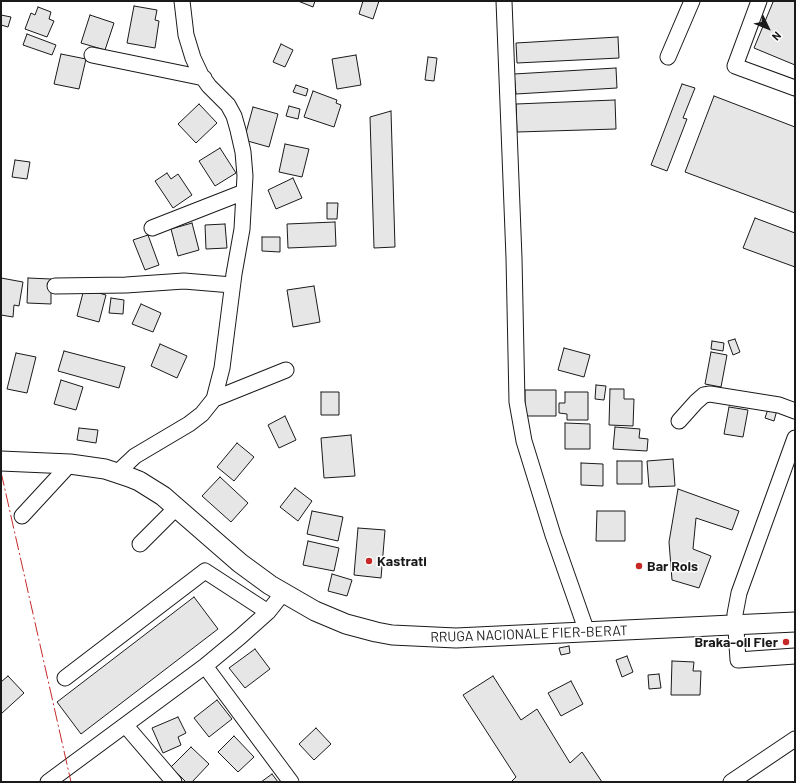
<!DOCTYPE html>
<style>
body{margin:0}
#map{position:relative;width:796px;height:783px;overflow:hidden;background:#fff;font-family:Barlow,sans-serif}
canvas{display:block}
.frame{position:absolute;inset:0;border:2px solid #1a1a1a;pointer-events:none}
.north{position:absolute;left:748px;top:8px;width:40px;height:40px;-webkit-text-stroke:3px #fff;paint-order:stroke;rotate:133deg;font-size:11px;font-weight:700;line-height:16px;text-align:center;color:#1a1a1a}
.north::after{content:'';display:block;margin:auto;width:14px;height:18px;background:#1a1a1a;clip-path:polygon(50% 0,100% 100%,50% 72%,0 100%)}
</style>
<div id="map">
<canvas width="796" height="783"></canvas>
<div class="frame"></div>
<div class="north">N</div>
</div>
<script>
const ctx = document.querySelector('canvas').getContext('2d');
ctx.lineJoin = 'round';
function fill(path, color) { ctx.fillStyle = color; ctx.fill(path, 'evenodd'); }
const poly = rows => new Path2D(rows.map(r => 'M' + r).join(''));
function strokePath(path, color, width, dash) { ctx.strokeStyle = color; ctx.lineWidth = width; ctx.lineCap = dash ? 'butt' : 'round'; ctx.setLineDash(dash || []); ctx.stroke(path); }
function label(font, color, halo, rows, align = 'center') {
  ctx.font = font + ' Barlow,sans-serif'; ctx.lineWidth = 3; ctx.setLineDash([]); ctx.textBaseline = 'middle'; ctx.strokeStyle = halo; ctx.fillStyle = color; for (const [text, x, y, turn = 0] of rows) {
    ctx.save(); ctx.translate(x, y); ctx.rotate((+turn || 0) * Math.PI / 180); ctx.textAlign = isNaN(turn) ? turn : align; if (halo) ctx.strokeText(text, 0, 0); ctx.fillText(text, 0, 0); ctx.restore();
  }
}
const building = poly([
 [298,1,315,1,313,7,298,1],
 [363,1,379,1,373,19,359,14,363,1],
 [770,1,795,1,795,65,754,48,773,2,770,1],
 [134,6,157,10,155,20,159,21,155,48,127,43,134,6],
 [38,7,51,12,49,19,54,21,47,37,25,29,31,13,35,15,38,7],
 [1,15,11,17,8,27,1,25,1,15],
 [90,15,114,23,105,50,81,43,90,15],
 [27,34,56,45,52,55,23,45,27,34],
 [618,37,619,58,517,63,516,43,618,37],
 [281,44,293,50,285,67,273,62,281,44],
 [61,54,86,59,79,89,54,84,61,54],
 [356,55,361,85,337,89,332,59,356,55],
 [428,57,437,58,434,81,425,80,428,57],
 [616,68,617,88,516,94,514,74,616,68],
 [682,84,695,88,683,118,687,119,667,171,651,165,682,84],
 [296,85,308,89,306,96,293,92,296,85],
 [313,91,337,100,336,103,341,105,334,127,304,117,313,91],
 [714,96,795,127,795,213,685,172,714,96],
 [615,100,616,129,517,132,516,104,615,100],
 [199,104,217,123,196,143,178,124,199,104],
 [289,106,300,109,298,119,286,116,289,106],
 [253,107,278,114,269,147,244,140,253,107],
 [391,111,395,247,374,248,370,117,391,111],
 [285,144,309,149,302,177,279,172,285,144],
 [220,148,236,173,215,186,199,161,220,148],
 [15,160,30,162,27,179,12,177,15,160],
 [167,173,171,179,178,174,192,195,173,208,155,181,167,173],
 [293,178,302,198,276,209,268,190,293,178],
 [327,203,338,203,337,219,327,219,327,203],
 [755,218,795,233,795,267,743,248,755,218],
 [335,222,336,246,288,248,287,224,335,222],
 [192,223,199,250,178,256,171,229,192,223],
 [225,224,227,248,206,249,205,225,225,224],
 [148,235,159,265,145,270,133,240,148,235],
 [262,237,280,237,280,252,262,251,262,237],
 [1,278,23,282,19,306,14,305,13,317,1,315,1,278],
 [28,278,51,279,51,304,27,303,28,278],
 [314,286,320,322,293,327,287,290,314,286],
 [84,289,106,295,99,322,77,316,84,289],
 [111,298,124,300,123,314,109,313,111,298],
 [141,304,161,313,153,332,132,324,141,304],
 [735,339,740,352,733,355,728,341,735,339],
 [712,341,724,343,723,351,711,349,712,341],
 [160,344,187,356,177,378,151,366,160,344],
 [564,348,590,355,584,377,558,370,564,348],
 [64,351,125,367,119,388,58,371,64,351],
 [711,352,727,355,721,387,705,384,711,352],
 [16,353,36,357,27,393,7,389,16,353],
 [61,380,83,387,76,410,54,404,61,380],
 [596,385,606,386,604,400,595,399,596,385],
 [610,389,624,389,624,399,634,399,633,426,609,425,610,389],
 [525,390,556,390,556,416,525,416,525,390],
 [321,392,339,392,339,415,321,415,321,392],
 [565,392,588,392,588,420,567,420,567,414,559,413,559,403,565,403,565,392],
 [769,406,777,410,774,421,765,418,769,406],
 [729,407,748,410,743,437,724,434,729,407],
 [285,416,296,440,279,448,268,425,285,416],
 [565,423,590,424,590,449,565,449,565,423],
 [615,427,640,429,639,438,648,439,647,451,613,449,615,427],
 [79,428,98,430,96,443,77,440,79,428],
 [351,435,355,476,324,478,321,438,351,435],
 [237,443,254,457,234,481,217,467,237,443],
 [673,459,675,486,649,487,647,461,673,459],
 [617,461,642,461,642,484,617,484,617,461],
 [581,463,603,464,603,486,581,485,581,463],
 [220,477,248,503,231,522,202,496,220,477],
 [295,488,312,501,298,521,280,507,295,488],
 [678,489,739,511,732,530,696,518,693,549,711,556,699,588,672,580,669,542,678,489],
 [312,511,343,517,338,541,307,534,312,511],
 [597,511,625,511,625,541,596,541,597,511],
 [358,528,385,530,381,578,354,575,358,528],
 [308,541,339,548,334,571,303,565,308,541],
 [332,574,352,580,347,596,328,591,332,574],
 [194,597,218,629,81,734,57,702,194,597],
 [569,646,570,653,561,655,559,648,569,646],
 [255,649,270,669,245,688,229,668,255,649],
 [627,656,633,672,622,677,616,660,627,656],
 [672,661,694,662,693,671,701,671,700,695,671,695,672,661],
 [659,674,661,688,649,689,648,675,659,674],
 [8,676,24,693,1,714,1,682,8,676],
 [493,676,521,720,537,709,570,763,582,752,602,782,511,782,516,777,463,695,493,676],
 [571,681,583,704,561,716,548,693,571,681],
 [217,700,232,719,209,737,194,718,217,700],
 [178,717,186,733,178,737,181,745,163,753,152,728,178,717],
 [316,728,331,744,314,760,299,744,316,728],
 [234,736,254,757,238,772,218,752,234,736],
 [191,747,209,764,192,782,186,782,171,767,191,747],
 [272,774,278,782,261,782,272,774]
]);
fill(building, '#e6e6e6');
strokePath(building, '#1a1a1a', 1);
const minor = poly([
 [504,1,514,258,517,402,524,441,553,535,587,632],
 [759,1,735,66,795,88],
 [92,55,204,78],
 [668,57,692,1],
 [152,228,244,192],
 [55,286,126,285,184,281,232,285],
 [214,399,286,370],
 [679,421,696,402,704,395,710,394,779,405,795,411],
 [795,438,739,593,735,614,738,660,795,656],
 [118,472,135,456,189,424,202,414,214,399,222,368,234,274,242,229,245,176,243,152,238,130,234,116,228,105,209,86,201,75,193,58,186,35,182,1],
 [22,516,70,464],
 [140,544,176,508],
 [205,666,291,782],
 [65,678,205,571,268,612],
 [126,726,174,782],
 [48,782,205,666,240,637,268,612,283,593],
 [731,782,795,739]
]);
const major = poly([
 [1,461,70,464,105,469,129,477,139,481,163,496,240,563,270,585,315,611,346,624,376,632,392,635,456,638,795,622]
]);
strokePath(minor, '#1a1a1a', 17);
strokePath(major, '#1a1a1a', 21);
strokePath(minor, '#fff', 15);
strokePath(major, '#fff', 19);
strokePath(poly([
 [1,472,71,782]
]), '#c62828', 1, [14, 3, 2, 3]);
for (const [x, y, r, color] of [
 [369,561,4,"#c62828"],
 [639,566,4,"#c62828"],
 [786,642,4,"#c62828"]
]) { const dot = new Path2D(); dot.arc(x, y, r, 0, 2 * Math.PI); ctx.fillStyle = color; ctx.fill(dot); strokePath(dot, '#fff', 1.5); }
label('bold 14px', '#1a1a1a', '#fff', [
 ["Kastrati",377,561],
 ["Bar Rois",647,566],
 ["Braka-oil Fier",778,642,"right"]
], 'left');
label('14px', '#1a1a1a', '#fff', [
 ["RRUGA NACIONALE FIER-BERAT",529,634,-2]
]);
</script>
